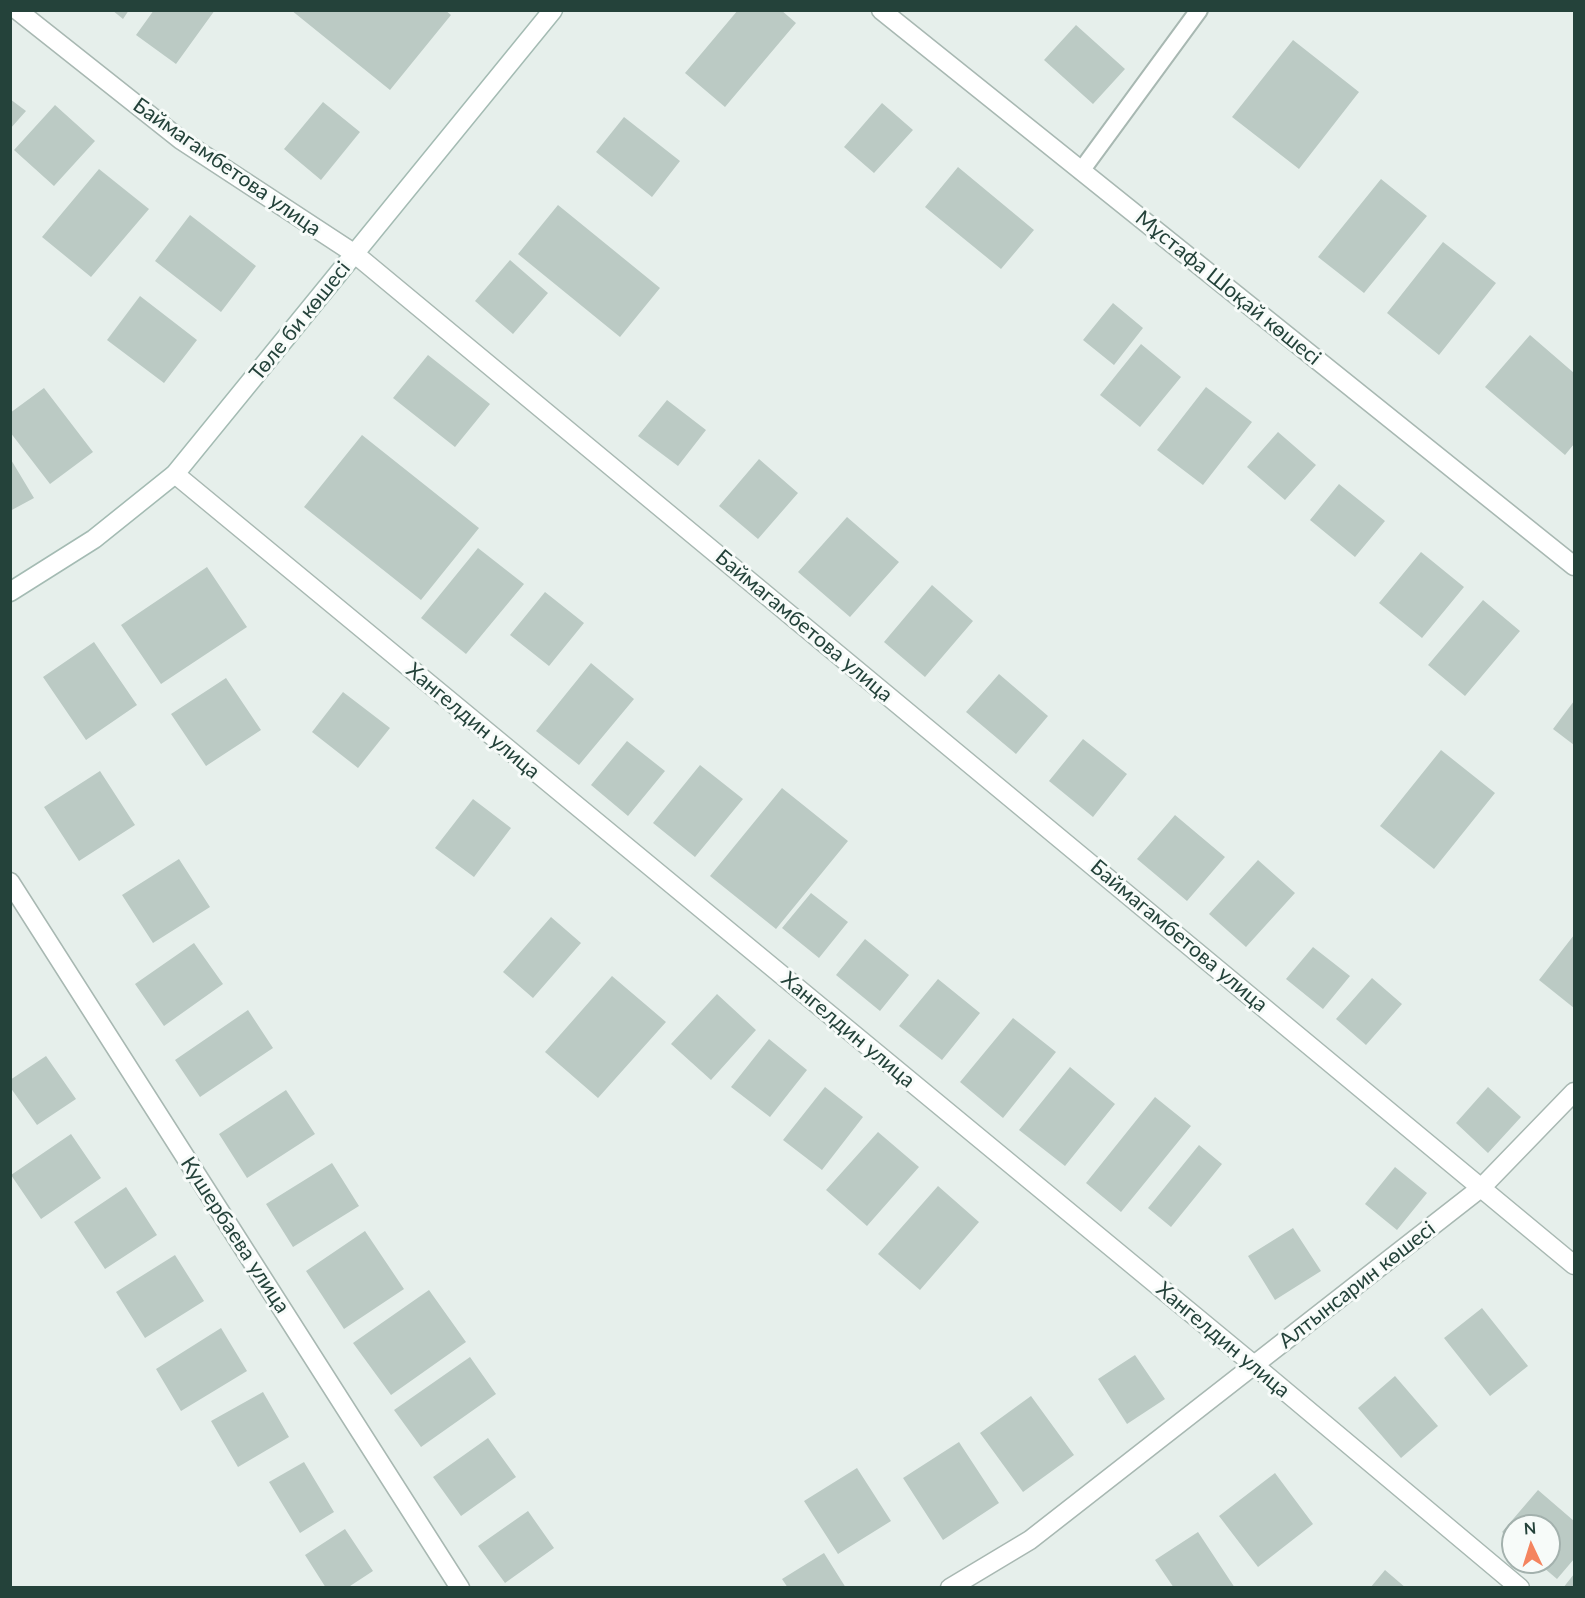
<!DOCTYPE html>
<meta charset="utf-8">
<style>
body{margin:0}
#map{position:relative;width:1585px;height:1598px;overflow:hidden;background:#e6efeb;font-family:Lato,sans-serif}
canvas{display:block}
.frame{position:absolute;inset:0;border:12px solid #24423a;pointer-events:none}
.north{position:absolute;left:1501px;top:1514px;width:60px;height:60px;box-sizing:border-box;background:#f7fbf9;border:2px solid #a3b1ad;border-radius:50%;rotate:356deg;font-size:16px;font-weight:700;line-height:24px;text-align:center;color:#24423a}
.north::after{content:'';display:block;margin:auto;width:21px;height:27px;background:#f4845f;clip-path:polygon(50% 0,100% 100%,50% 72%,0 100%)}
</style>
<div id="map">
<canvas width="1585" height="1598"></canvas>
<div class="frame"></div>
<div class="north">N</div>
</div>
<script>
const ctx = document.querySelector('canvas').getContext('2d');
ctx.lineJoin = 'round';
function fill(path, color) { ctx.fillStyle = color; ctx.fill(path, 'evenodd'); }
const poly = rows => new Path2D(rows.map(r => 'M' + r).join(''));
function strokePath(path, color, width, dash) { ctx.strokeStyle = color; ctx.lineWidth = width; ctx.lineCap = dash ? 'butt' : 'round'; ctx.setLineDash(dash || []); ctx.stroke(path); }
function label(font, color, halo, rows, align = 'center') {
  ctx.font = font + ' Lato,sans-serif'; ctx.lineWidth = 6; ctx.setLineDash([]); ctx.textBaseline = 'middle'; ctx.strokeStyle = halo; ctx.fillStyle = color; for (const [text, x, y, turn = 0] of rows) {
    ctx.save(); ctx.translate(x, y); ctx.rotate((+turn || 0) * Math.PI / 180); ctx.textAlign = isNaN(turn) ? turn : align; if (halo) ctx.strokeText(text, 0, 0); ctx.fillText(text, 0, 0); ctx.restore();
  }
}
fill(poly([
 [112,10,129,10,123,19],
 [154,10,215,10,176,64,136,35],
 [291,10,445,10,451,15,390,90],
 [738,10,781,10,796,23,725,107,685,73],
 [1076,25,1125,69,1093,104,1044,60],
 [1293,40,1359,92,1299,169,1232,117],
 [10,99,26,111,10,129],
 [323,102,360,132,321,180,284,149],
 [882,103,913,130,874,173,844,147],
 [55,105,95,141,54,186,14,150],
 [624,117,680,161,652,197,596,152],
 [958,167,1034,230,1001,269,925,207],
 [99,169,149,209,91,277,42,237],
 [1381,179,1427,216,1364,293,1318,257],
 [558,205,660,288,620,337,518,254],
 [190,215,256,266,221,312,155,261],
 [1443,242,1496,283,1439,355,1387,313],
 [510,260,548,293,513,334,475,301],
 [140,296,197,340,164,383,107,340],
 [1113,303,1143,328,1114,365,1083,340],
 [1530,335,1574,373,1574,444,1565,455,1485,387],
 [1141,344,1181,377,1140,427,1100,395],
 [428,355,490,404,455,447,393,398],
 [1206,387,1252,422,1203,485,1157,450],
 [44,388,93,452,50,484,10,432,10,413],
 [667,400,706,430,678,466,638,436],
 [1278,432,1316,465,1285,500,1247,467],
 [362,435,479,528,421,600,304,507],
 [10,458,34,498,10,511],
 [759,459,798,493,758,539,719,506],
 [1339,484,1385,521,1355,557,1310,520],
 [847,517,899,562,850,617,798,572],
 [478,548,524,584,466,654,421,618],
 [1421,552,1464,587,1422,638,1379,603],
 [207,567,247,627,161,684,121,625],
 [932,585,973,621,925,677,884,642],
 [545,592,584,623,549,666,510,635],
 [1483,600,1520,631,1465,696,1428,665],
 [94,642,137,705,86,740,43,677],
 [591,663,634,699,579,765,536,731],
 [999,674,1048,716,1016,754,966,712],
 [226,678,261,730,206,766,171,714],
 [343,692,390,728,358,768,312,732],
 [1574,701,1574,745,1553,729],
 [1083,739,1127,774,1093,817,1049,781],
 [627,741,665,771,628,816,591,785],
 [1441,750,1495,793,1434,869,1380,826],
 [700,765,743,799,695,857,653,823],
 [100,771,135,825,79,861,44,807],
 [782,788,848,841,776,929,710,876],
 [473,799,511,828,474,877,435,848],
 [1175,815,1225,857,1187,901,1137,859],
 [179,859,210,907,153,943,122,895],
 [1258,860,1295,893,1246,947,1209,914],
 [811,893,848,922,819,958,782,928],
 [551,917,581,943,533,998,503,972],
 [1574,935,1574,1008,1539,980],
 [865,939,909,975,880,1011,836,975],
 [194,943,223,984,164,1026,135,984],
 [1313,947,1350,976,1323,1009,1286,979],
 [612,976,666,1022,598,1098,545,1052],
 [1372,978,1402,1004,1366,1045,1336,1019],
 [938,979,980,1013,942,1060,899,1026],
 [717,994,756,1030,711,1080,671,1044],
 [248,1010,273,1048,200,1097,175,1060],
 [1013,1018,1056,1052,1003,1118,960,1082],
 [769,1039,807,1070,770,1117,731,1087],
 [46,1056,76,1099,37,1125,10,1087,10,1080],
 [1070,1067,1115,1104,1065,1166,1019,1130],
 [825,1087,863,1117,822,1170,783,1140],
 [1488,1087,1521,1117,1488,1153,1456,1123],
 [286,1090,315,1134,247,1178,219,1134],
 [1155,1097,1191,1126,1121,1212,1086,1183],
 [878,1132,919,1167,867,1226,826,1190],
 [71,1134,101,1178,41,1219,11,1175],
 [1199,1145,1222,1164,1171,1227,1148,1208],
 [332,1163,359,1206,293,1247,266,1204],
 [1395,1167,1427,1193,1397,1230,1365,1204],
 [938,1186,979,1222,920,1290,878,1254],
 [126,1187,157,1235,105,1269,74,1222],
 [1293,1228,1321,1271,1275,1300,1248,1256],
 [365,1231,404,1289,344,1329,306,1271],
 [175,1255,204,1301,145,1338,116,1292],
 [429,1290,466,1342,391,1395,353,1343],
 [1482,1308,1528,1366,1490,1396,1444,1338],
 [221,1328,247,1371,181,1411,156,1369],
 [1135,1355,1165,1399,1127,1424,1098,1379],
 [470,1357,496,1394,421,1447,394,1410],
 [1395,1376,1438,1426,1401,1458,1358,1408],
 [263,1392,289,1437,238,1467,211,1421],
 [1031,1396,1074,1455,1023,1492,980,1433],
 [488,1438,516,1477,461,1516,433,1477],
 [959,1442,999,1503,943,1540,903,1478],
 [304,1462,334,1512,300,1533,269,1482],
 [857,1468,891,1521,838,1554,804,1501],
 [1275,1473,1313,1524,1258,1567,1219,1516],
 [1538,1490,1574,1521,1574,1559,1557,1579,1537,1562,1549,1562,1549,1526,1513,1526,1513,1541,1502,1532],
 [528,1511,554,1548,505,1583,478,1546],
 [345,1529,373,1571,347,1588,326,1588,305,1555],
 [1198,1532,1235,1588,1174,1588,1155,1560],
 [824,1553,846,1588,788,1588,782,1579],
 [1385,1570,1406,1588,1370,1588],
 [1574,1574,1574,1588,1563,1588]
]), '#bbcac4');
const lane = poly([
 [1081,171,1199,10]
]);
const street = poly([
 [17,10,181,140,355,254,1574,1265],
 [881,10,1574,566],
 [175,474,1254,1365,1520,1588],
 [10,882,460,1588],
 [950,1588,1030,1540,1482,1187,1574,1092]
]);
const secondary = poly([
 [10,592,94,539,175,474,553,10]
]);
strokePath(lane, '#a8b8b2', 20);
strokePath(street, '#a8b8b2', 21);
strokePath(secondary, '#a4bbb3', 21);
strokePath(lane, '#fff', 16);
strokePath(street, '#fff', 18);
strokePath(secondary, '#fff', 18);
label('21px', '#24423a', '#f7fbf9', [
 ["Баймагамбетова улица",227,167,35],
 ["Мұстафа Шоқай көшесі",1228,288,39],
 ["Төле би көшесі",300,321,-51],
 ["Баймагамбетова улица",804,626,40],
 ["Хангелдин улица",473,721,40],
 ["Баймагамбетова улица",1179,936,40],
 ["Хангелдин улица",848,1030,40],
 ["Кушербаева улица",235,1235,57],
 ["Алтынсарин көшесі",1357,1285,-38],
 ["Хангелдин улица",1223,1340,40]
]);
</script>
